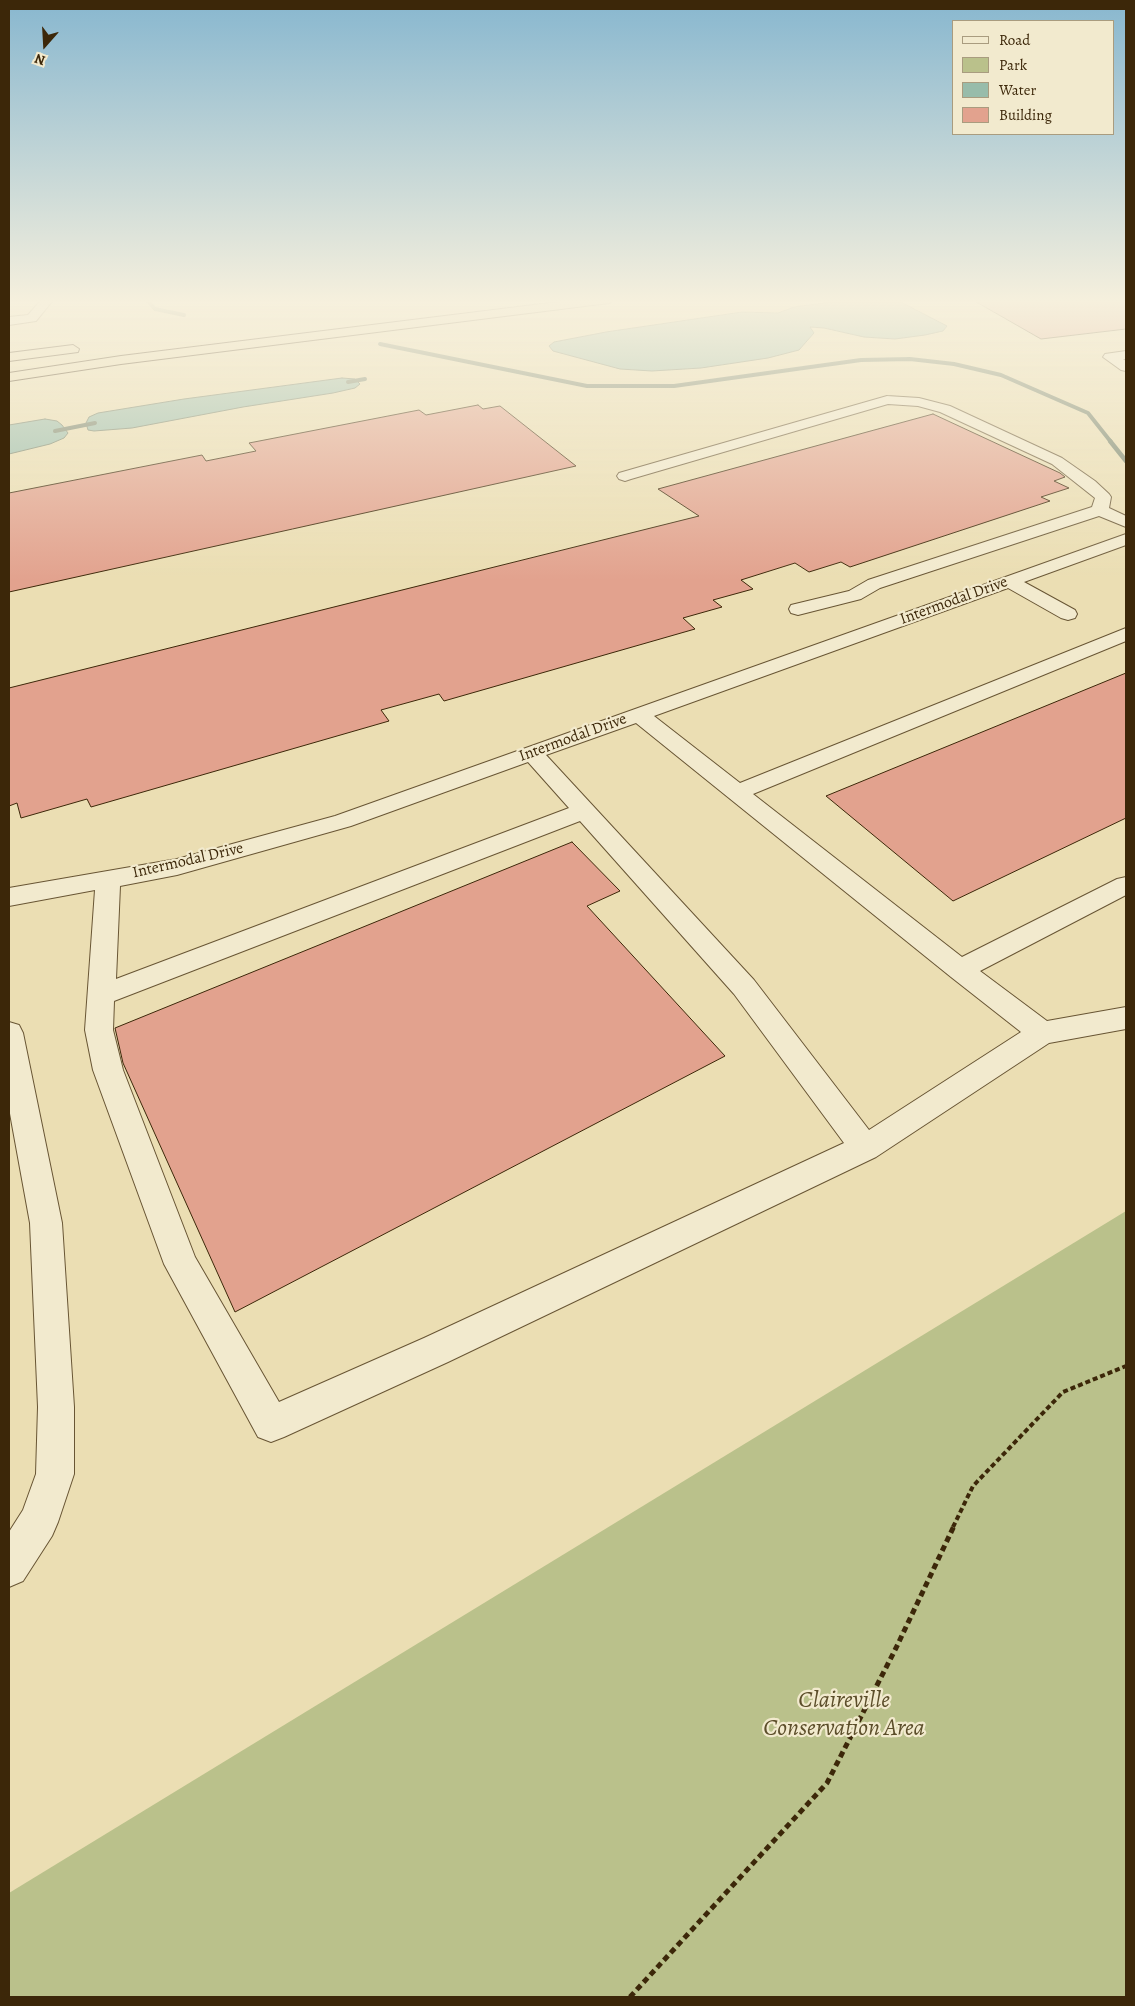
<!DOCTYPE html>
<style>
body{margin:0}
#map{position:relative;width:1135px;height:2006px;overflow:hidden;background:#ebdeb3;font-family:Alegreya,serif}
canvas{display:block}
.frame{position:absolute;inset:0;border:10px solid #3c2709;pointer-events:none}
.legend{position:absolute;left:952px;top:20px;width:162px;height:115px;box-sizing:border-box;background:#f2eace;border:1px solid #a99c7f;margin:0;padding:6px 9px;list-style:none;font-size:15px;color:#3c2709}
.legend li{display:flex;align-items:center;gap:10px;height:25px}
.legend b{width:25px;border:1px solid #a99c7f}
.north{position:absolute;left:20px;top:20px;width:50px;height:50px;-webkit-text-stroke:4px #f2eace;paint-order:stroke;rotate:199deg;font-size:14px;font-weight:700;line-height:20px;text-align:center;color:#3c2709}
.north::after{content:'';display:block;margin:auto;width:18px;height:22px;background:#3c2709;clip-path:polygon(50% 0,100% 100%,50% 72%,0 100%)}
</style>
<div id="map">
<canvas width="1135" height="2006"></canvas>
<div class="frame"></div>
<ul class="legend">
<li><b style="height:6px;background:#f2eace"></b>Road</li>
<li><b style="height:14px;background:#bac18b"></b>Park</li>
<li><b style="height:14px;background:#98bcaa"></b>Water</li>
<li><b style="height:14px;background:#e2a28e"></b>Building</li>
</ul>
<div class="north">N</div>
</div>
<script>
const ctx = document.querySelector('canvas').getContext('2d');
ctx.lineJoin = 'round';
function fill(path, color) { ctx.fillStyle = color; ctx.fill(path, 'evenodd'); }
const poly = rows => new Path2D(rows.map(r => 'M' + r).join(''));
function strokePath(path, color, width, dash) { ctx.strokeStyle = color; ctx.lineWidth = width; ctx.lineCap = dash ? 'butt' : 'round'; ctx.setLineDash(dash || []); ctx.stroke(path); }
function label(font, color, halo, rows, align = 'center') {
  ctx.font = font + ' Alegreya,serif'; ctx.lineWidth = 4.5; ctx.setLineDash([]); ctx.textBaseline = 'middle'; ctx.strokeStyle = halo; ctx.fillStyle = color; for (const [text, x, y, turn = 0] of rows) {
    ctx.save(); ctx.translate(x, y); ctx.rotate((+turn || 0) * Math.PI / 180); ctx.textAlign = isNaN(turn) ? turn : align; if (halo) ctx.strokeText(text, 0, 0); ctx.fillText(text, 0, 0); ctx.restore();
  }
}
fill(poly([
 [1126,1211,1126,1997,9,1997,9,1893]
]), '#bac18b');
const water = poly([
 [854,299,895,299,947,326,943,331,925,335,895,339,864,337,824,328,810,327,814,333,799,350,768,358,701,368,652,371,620,369,553,351,549,346,554,342,606,332,742,312,778,313,794,307,854,299],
 [342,378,355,379,360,384,355,388,333,393,243,407,132,428,94,431,88,430,86,423,89,417,98,413,184,399,342,378],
 [45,419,57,421,62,425,68,433,64,438,50,444,9,454,9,425,45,419]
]);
fill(water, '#98bcaa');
strokePath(water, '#73806a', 1);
strokePath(poly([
 [146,299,155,309,184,315],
 [380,344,587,386,674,386,861,360,910,359,954,364,1001,375,1088,413,1111,442],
 [348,382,365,379],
 [55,431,95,423]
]), '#73806a', 4);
strokePath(poly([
 [1110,441,1126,461]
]), '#73806a', 4.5);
const building = poly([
 [971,299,1126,299,1126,329,1041,339,971,299],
 [478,405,483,409,500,406,576,466,9,592,9,493,202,455,206,461,256,451,249,443,419,410,426,415,478,405],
 [933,414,1060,473,1065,477,1054,481,1069,488,1041,497,1050,501,850,567,841,562,809,572,795,563,741,580,753,589,713,600,722,607,683,618,695,629,444,701,439,694,381,710,389,721,91,807,87,799,21,818,17,803,9,806,9,688,699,516,658,489,933,414],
 [1126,673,1126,818,953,901,826,796,1126,673],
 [572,842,620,891,587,906,725,1056,235,1312,123,1063,115,1028,572,842]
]);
fill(building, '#e2a28e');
strokePath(building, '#3c2709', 1);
const minor = poly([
 [42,299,54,299,36,321,9,325,9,317,28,315,42,299],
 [1126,351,1126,359,1123,359,1126,361,1126,371,1121,370,1103,357,1105,354,1126,351],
 [887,396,919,398,950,406,1062,458,1095,481,1109,494,1111,497,1109,508,1126,516,1126,527,1099,516,880,588,861,599,798,615,791,613,789,609,791,605,849,591,868,580,1092,507,1095,498,1052,464,940,412,918,406,888,404,631,479,625,481,619,479,617,476,619,473,887,396],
 [1126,534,1126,545,1024,582,1075,610,1077,614,1075,618,1068,620,1061,618,1008,588,654,716,740,783,1126,628,1126,641,753,794,962,957,1117,879,1126,877,1126,895,980,971,1047,1021,1126,1007,1126,1029,1049,1043,876,1157,448,1362,284,1437,271,1442,258,1437,164,1264,93,1070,85,1030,95,890,9,906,9,888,177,859,335,816,1126,534],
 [636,723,951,977,1021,1032,869,1130,754,980,546,755,636,723],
 [528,762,569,808,116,979,120,886,177,875,351,826,528,762],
 [580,821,734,994,844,1143,424,1338,279,1402,195,1257,123,1070,113,1030,114,1001,580,821],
 [9,1022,19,1025,23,1033,62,1223,74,1407,74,1474,58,1522,52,1536,23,1581,9,1587,9,1532,23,1510,36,1474,38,1407,30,1223,9,1108,9,1022]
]);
const highway = poly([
 [582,299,615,299,609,303,121,364,9,381,9,373,121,356,582,299],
 [73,345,79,349,78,352,9,361,9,353,73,345]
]);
strokePath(minor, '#685534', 2);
strokePath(highway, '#3c2709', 2);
strokePath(poly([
 [953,1527,973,1486,1063,1392,1126,1366]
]), '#3c2709', 4, [5, 3]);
strokePath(poly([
 [630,1997,827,1783,896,1648,954,1526]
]), '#3c2709', 5, [6, 4]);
fill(minor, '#f2eace');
fill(highway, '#ebdeb3');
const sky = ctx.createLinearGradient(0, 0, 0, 580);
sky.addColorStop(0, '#88b7cf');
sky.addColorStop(0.52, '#f6f0dd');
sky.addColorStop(1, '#f6f0dd00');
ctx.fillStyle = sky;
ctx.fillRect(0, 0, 1135, 580);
label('16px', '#3c2709', '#f2eace', [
 ["Intermodal Drive",954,601,-20],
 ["Intermodal Drive",573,738,-20],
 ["Intermodal Drive",188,861,-13]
]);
label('italic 24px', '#5c4e2a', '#f2eace', [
 ["Claireville",844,1701],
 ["Conservation Area",844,1729]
]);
</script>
